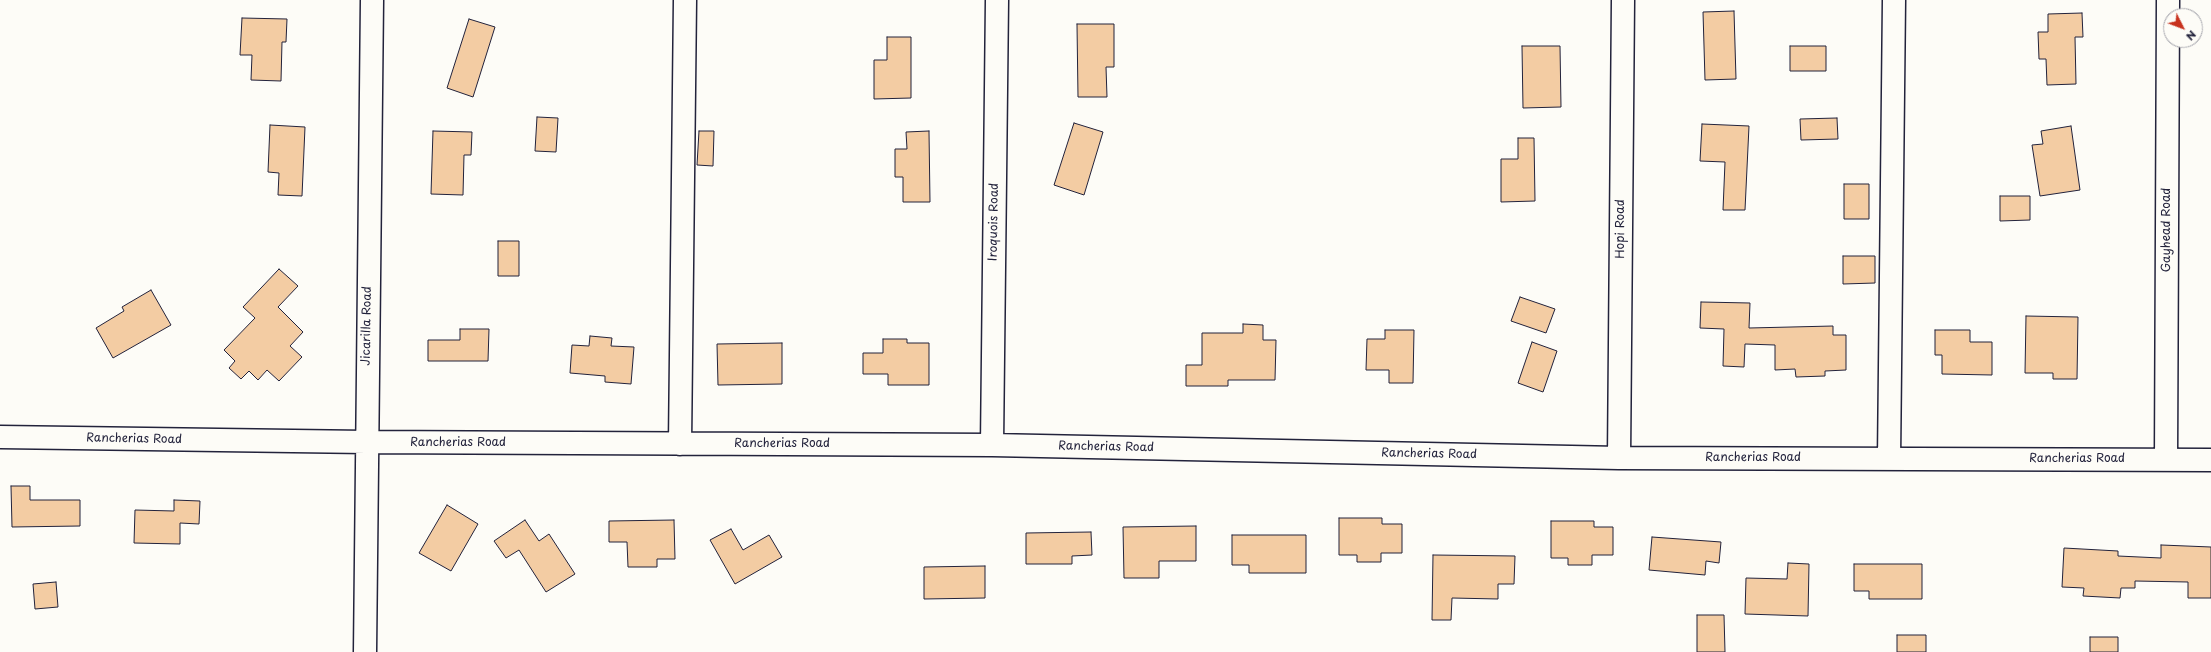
<!DOCTYPE html>
<style>
body{margin:0}
#map{position:relative;width:2211px;height:652px;overflow:hidden;background:#fdfcf7;font-family:"Playpen Sans",sans-serif}
canvas{display:block}
.north{position:absolute;left:2163px;top:8px;width:40px;height:40px;box-sizing:border-box;background:#fdfcf7;border:1px solid #a5a5ac;border-radius:50%;rotate:132deg;font-size:11px;font-weight:700;line-height:16px;text-align:center;color:#22223b}
.north::after{content:'';display:block;margin:auto;width:14px;height:18px;background:#c8321e;clip-path:polygon(50% 0,100% 100%,50% 72%,0 100%)}
</style>
<div id="map">
<canvas width="2211" height="652"></canvas>
<div class="north">N</div>
</div>
<script>
const ctx = document.querySelector('canvas').getContext('2d');
ctx.lineJoin = 'round';
function fill(path, color) { ctx.fillStyle = color; ctx.fill(path, 'evenodd'); }
const poly = rows => new Path2D(rows.map(r => 'M' + r).join(''));
function strokePath(path, color, width, dash) { ctx.strokeStyle = color; ctx.lineWidth = width; ctx.lineCap = dash ? 'butt' : 'round'; ctx.setLineDash(dash || []); ctx.stroke(path); }
function label(font, color, halo, rows, align = 'center') {
  ctx.font = font + ' "Playpen Sans",sans-serif'; ctx.lineWidth = 3; ctx.setLineDash([]); ctx.textBaseline = 'middle'; ctx.strokeStyle = halo; ctx.fillStyle = color; for (const [text, x, y, turn = 0] of rows) {
    ctx.save(); ctx.translate(x, y); ctx.rotate((+turn || 0) * Math.PI / 180); ctx.textAlign = isNaN(turn) ? turn : align; if (halo) ctx.strokeText(text, 0, 0); ctx.fillText(text, 0, 0); ctx.restore();
  }
}
const building = poly([
 [1734,11,1736,79,1705,80,1703,12,1734,11],
 [2082,13,2083,37,2075,37,2076,84,2047,85,2046,59,2039,59,2038,32,2048,32,2048,14,2082,13],
 [242,18,287,19,286,42,282,42,281,81,251,80,252,55,240,55,242,18],
 [469,19,495,27,473,97,447,88,469,19],
 [1077,24,1114,24,1114,67,1106,67,1107,97,1078,97,1077,24],
 [887,37,911,37,911,98,874,99,874,60,887,60,887,37],
 [1522,46,1560,46,1561,107,1523,108,1522,46],
 [1790,46,1826,46,1826,71,1790,71,1790,46],
 [537,117,558,118,556,152,535,151,537,117],
 [1837,118,1838,139,1801,140,1800,119,1837,118],
 [1074,123,1103,132,1084,195,1054,185,1074,123],
 [1702,124,1749,126,1745,210,1723,210,1725,162,1700,161,1702,124],
 [270,125,305,127,302,196,278,195,279,173,268,172,270,125],
 [2071,126,2080,190,2040,196,2032,145,2043,144,2041,131,2071,126],
 [433,131,472,132,471,155,464,155,463,195,431,194,433,131],
 [699,131,714,131,713,166,697,165,699,131],
 [929,131,930,202,903,202,903,177,895,177,895,149,907,149,906,132,929,131],
 [1518,138,1534,138,1535,201,1501,202,1501,159,1518,159,1518,138],
 [1844,184,1869,184,1869,219,1844,219,1844,184],
 [2000,196,2030,196,2030,220,2000,221,2000,196],
 [498,241,519,241,519,276,498,276,498,241],
 [1843,256,1875,256,1875,283,1843,284,1843,256],
 [279,269,298,286,278,307,303,332,290,346,302,357,279,381,267,370,258,380,249,371,241,379,229,368,235,361,224,350,255,318,243,307,279,269],
 [151,290,171,325,113,358,96,328,124,311,122,307,151,290],
 [1520,297,1555,309,1546,333,1511,321,1520,297],
 [1701,302,1750,303,1749,328,1833,326,1833,335,1846,335,1846,370,1825,371,1825,376,1796,377,1795,369,1775,370,1775,345,1745,344,1744,367,1723,366,1724,329,1700,328,1701,302],
 [2026,316,2078,317,2077,379,2053,379,2053,373,2025,373,2026,316],
 [1243,324,1263,325,1263,340,1276,340,1275,380,1228,380,1228,386,1186,386,1186,365,1202,365,1202,333,1243,333,1243,324],
 [460,329,489,329,488,361,428,361,428,340,460,340,460,329],
 [1385,330,1414,330,1413,383,1389,383,1389,370,1366,370,1367,339,1385,339,1385,330],
 [1935,330,1970,330,1970,342,1992,342,1992,375,1942,374,1942,355,1935,355,1935,330],
 [590,336,612,338,611,346,634,347,631,384,605,382,605,376,570,373,572,345,589,346,590,336],
 [883,339,907,339,907,343,929,343,929,385,888,385,888,374,863,374,863,353,883,353,883,339],
 [1532,342,1557,351,1543,392,1518,383,1532,342],
 [782,343,782,384,718,385,717,344,782,343],
 [11,486,30,486,30,500,80,500,80,526,12,527,11,486],
 [174,500,200,501,199,524,180,523,180,544,134,543,135,510,174,511,174,500],
 [447,505,478,524,451,571,419,553,447,505],
 [1339,518,1382,518,1382,524,1402,524,1402,553,1381,553,1381,562,1357,562,1357,555,1339,555,1339,518],
 [525,520,539,541,549,534,575,574,546,592,519,550,506,558,494,541,525,520],
 [674,520,675,559,657,559,657,567,628,567,627,542,609,542,609,521,674,520],
 [1551,521,1594,521,1594,527,1613,527,1613,555,1592,555,1592,565,1568,565,1568,558,1551,558,1551,521],
 [1196,526,1196,561,1159,561,1159,578,1124,578,1123,527,1196,526],
 [731,529,743,550,769,535,782,557,735,584,710,540,731,529],
 [1091,532,1092,555,1072,556,1072,564,1026,564,1026,533,1091,532],
 [1232,535,1306,535,1306,573,1249,573,1249,565,1232,565,1232,535],
 [1652,537,1721,542,1719,563,1706,561,1705,575,1649,570,1652,537],
 [2161,545,2211,547,2211,598,2188,598,2188,582,2135,581,2135,588,2121,588,2120,598,2083,596,2084,588,2062,587,2064,548,2118,551,2118,556,2161,558,2161,545],
 [1433,555,1515,556,1514,584,1498,584,1498,599,1452,598,1451,620,1432,620,1433,555],
 [1788,563,1809,564,1808,616,1745,614,1746,578,1787,579,1788,563],
 [1854,564,1922,564,1922,599,1869,599,1869,591,1854,591,1854,564],
 [985,566,985,598,924,599,924,567,985,566],
 [56,582,58,607,35,609,33,584,56,582],
 [1697,615,1724,615,1725,652,1697,652,1697,615],
 [1897,635,1926,635,1926,652,1897,652,1897,635],
 [2090,637,2118,637,2118,652,2090,652,2090,637]
]);
fill(building, '#f3cca3');
strokePath(building, '#22223b', 1);
const minor = poly([
 [0,437,366,442,992,445,1619,458,2211,460],
 [680,444,685,0],
 [992,445,997,0],
 [1619,458,1623,0],
 [1889,459,1894,0],
 [2166,459,2168,0],
 [365,652,372,0]
]);
strokePath(minor, '#22223b', 25);
strokePath(minor, '#fdfcf7', 22);
label('12px', '#22223b', '#fdfcf7', [
 ["Iroquois Road",994,222,-89],
 ["Hopi Road",1621,229,-90],
 ["Gayhead Road",2167,230,-90],
 ["Jicarilla Road",367,326,-89],
 ["Rancherias Road",134,439,1],
 ["Rancherias Road",458,443],
 ["Rancherias Road",782,444],
 ["Rancherias Road",1106,447,1],
 ["Rancherias Road",1429,454,1],
 ["Rancherias Road",1753,458],
 ["Rancherias Road",2077,459]
]);
</script>
